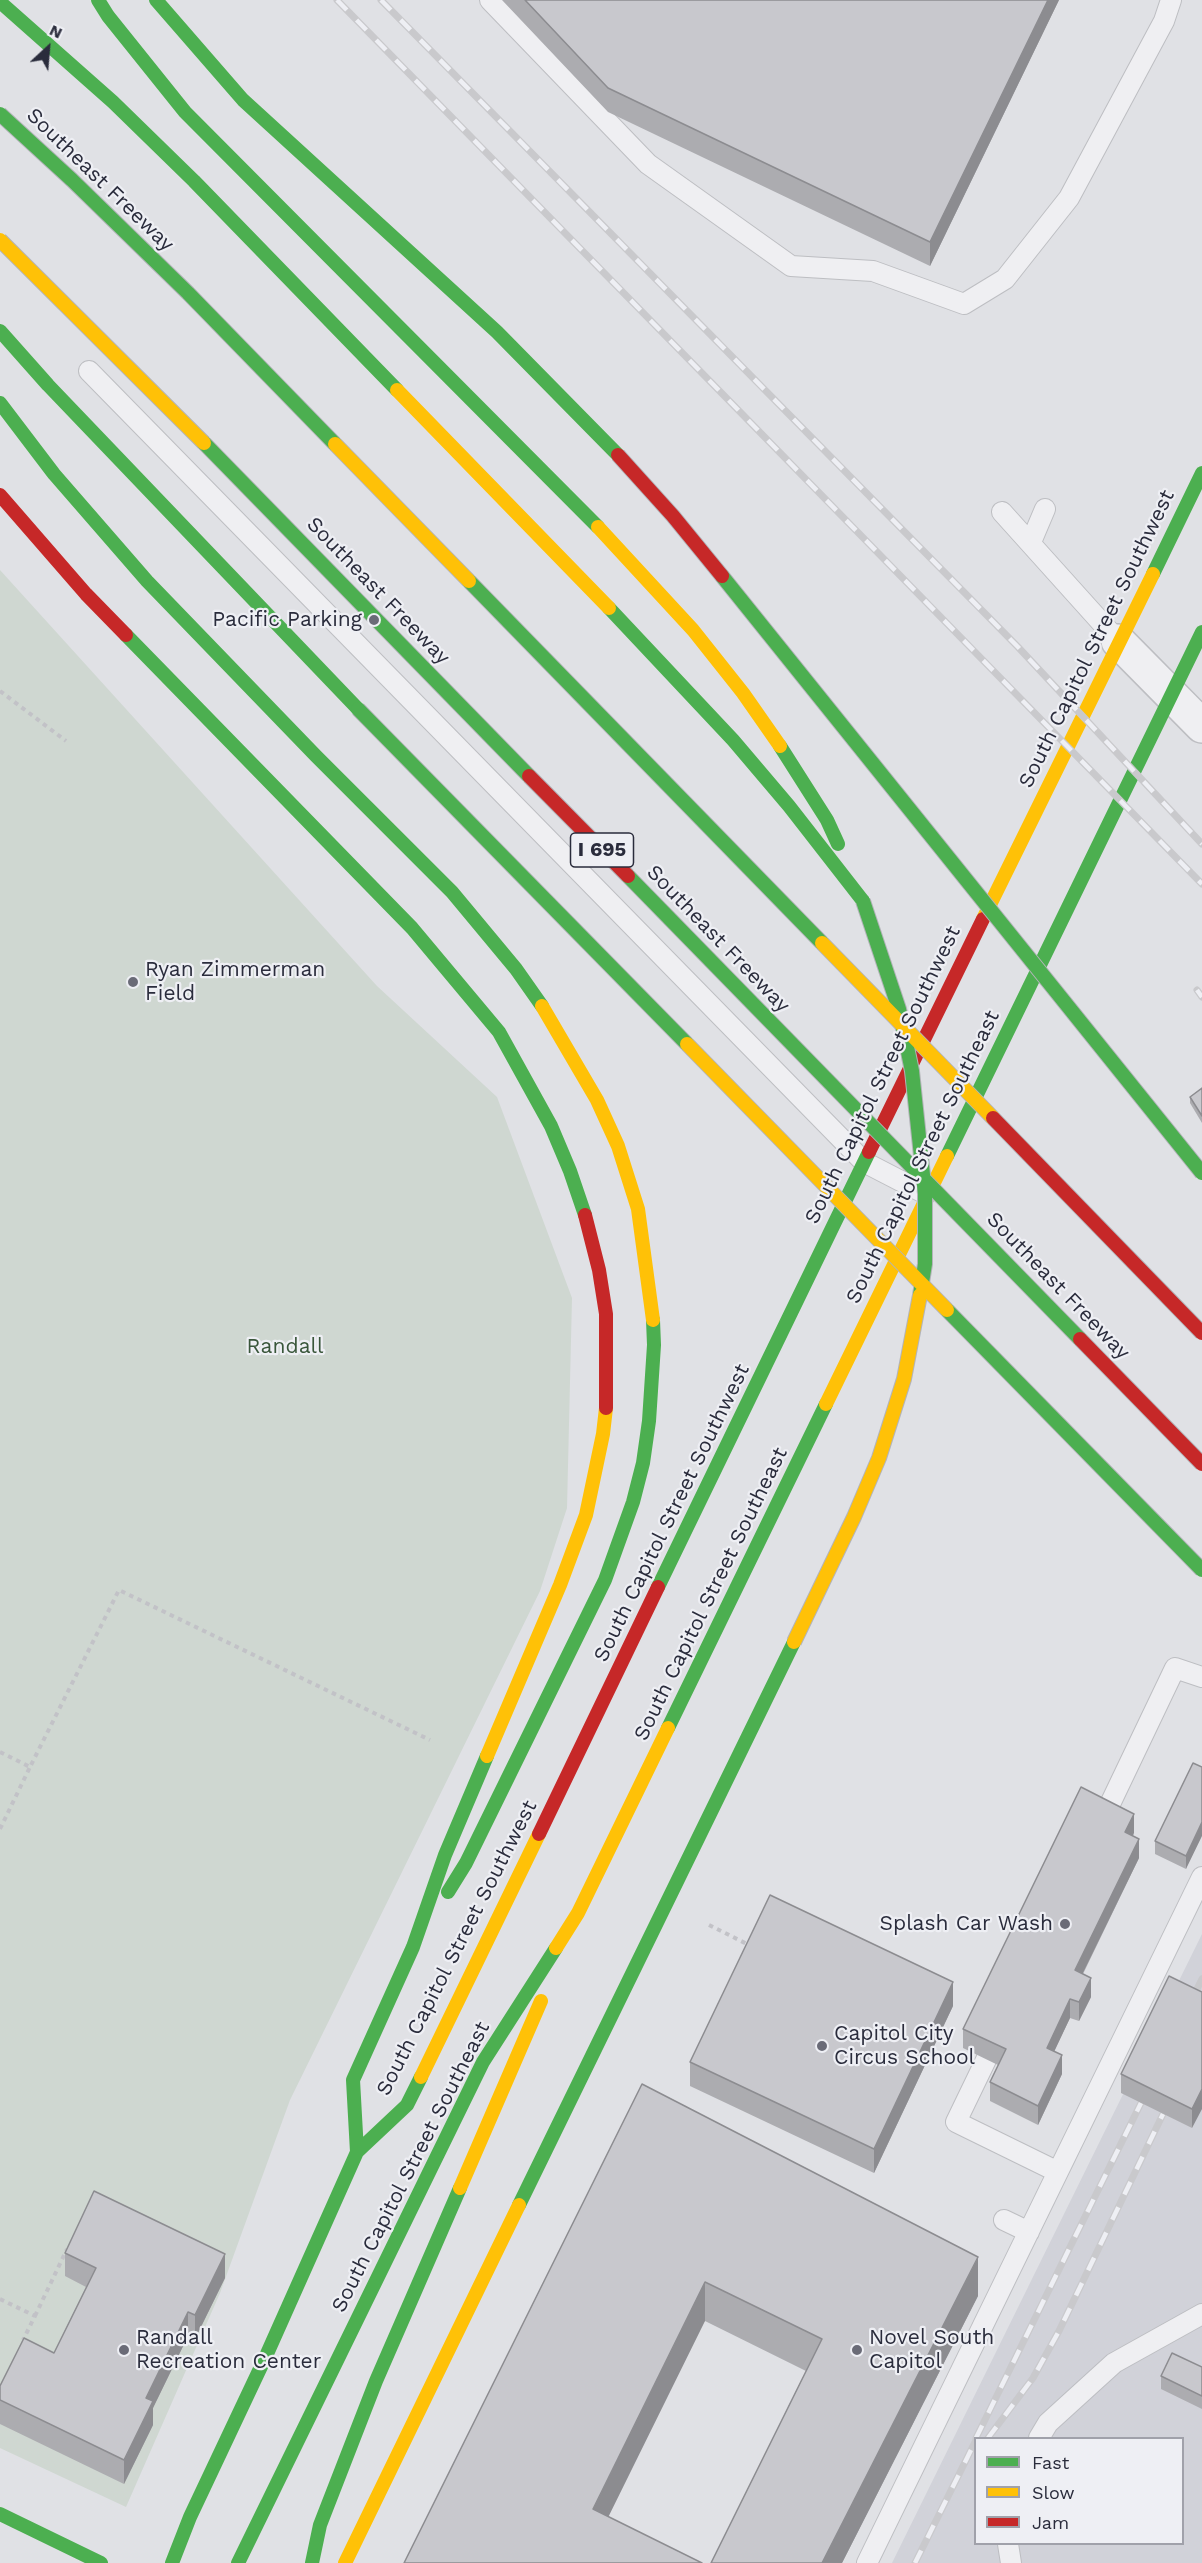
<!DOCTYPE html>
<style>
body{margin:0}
#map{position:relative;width:1202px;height:2563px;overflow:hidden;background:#e0e1e5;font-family:"Work Sans",sans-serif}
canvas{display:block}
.legend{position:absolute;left:974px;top:2437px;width:210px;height:108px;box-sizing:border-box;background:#eeeff4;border:2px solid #a0a1aa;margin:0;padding:8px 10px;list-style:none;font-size:18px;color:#2a2c3c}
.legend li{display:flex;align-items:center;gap:12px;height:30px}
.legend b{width:30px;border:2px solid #a0a1aa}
.north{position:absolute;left:18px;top:18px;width:60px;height:60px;-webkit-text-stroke:4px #eeeff4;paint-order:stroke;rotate:26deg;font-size:16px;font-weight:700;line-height:24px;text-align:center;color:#2a2c3c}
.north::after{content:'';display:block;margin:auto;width:21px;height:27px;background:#2a2c3c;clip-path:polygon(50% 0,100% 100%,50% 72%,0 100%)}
</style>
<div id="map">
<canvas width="1202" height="2563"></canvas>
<ul class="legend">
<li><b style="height:8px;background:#4caf50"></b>Fast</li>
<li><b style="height:8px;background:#ffc107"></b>Slow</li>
<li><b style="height:8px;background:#c62828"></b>Jam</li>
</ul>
<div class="north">N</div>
</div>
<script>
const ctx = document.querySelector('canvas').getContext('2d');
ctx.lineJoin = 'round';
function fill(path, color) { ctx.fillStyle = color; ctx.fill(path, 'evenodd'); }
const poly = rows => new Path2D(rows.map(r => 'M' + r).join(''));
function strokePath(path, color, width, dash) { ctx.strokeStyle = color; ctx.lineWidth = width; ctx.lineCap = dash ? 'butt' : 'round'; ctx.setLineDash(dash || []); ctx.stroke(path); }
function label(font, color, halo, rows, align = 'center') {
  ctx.font = font + ' "Work Sans",sans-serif'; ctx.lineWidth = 4.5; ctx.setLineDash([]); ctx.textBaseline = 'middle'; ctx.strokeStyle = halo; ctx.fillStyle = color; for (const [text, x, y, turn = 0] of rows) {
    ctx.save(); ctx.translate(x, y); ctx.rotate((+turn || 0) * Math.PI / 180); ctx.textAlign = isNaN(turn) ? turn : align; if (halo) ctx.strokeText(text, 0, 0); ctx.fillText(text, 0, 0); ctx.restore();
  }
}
fill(poly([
 [1202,1934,1202,2563,892,2563],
 [976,2438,1182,2438,1182,2544,976,2544]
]), '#d1d2d9');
fill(poly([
 [0,570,377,986,497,1097,572,1298,567,1508,540,1591,290,2100,220,2293,126,2507,0,2448]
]), '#cfd7d1');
const lane = poly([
 [490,0,648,164,791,266,873,271,964,304,1005,279,1069,198,1164,21,1171,0],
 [89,371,864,1162,926,1194],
 [1002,512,1118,641],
 [1031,542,1045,509],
 [1100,1825,1175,1668,1202,1677],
 [998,2035,956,2122,1058,2172],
 [1004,2220,1029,2232],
 [1039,2438,1048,2423,1114,2363,1202,2314],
 [1008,2544,1011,2563],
 [867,2563,1202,1877]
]);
const street = poly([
 [1118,641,1202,726]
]);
strokePath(lane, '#bdbec2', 22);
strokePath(street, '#bdbec2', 36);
strokePath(poly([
 [0,691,66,741],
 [0,1752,30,1767,119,1590,430,1740],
 [0,1829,30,1767],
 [709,1925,751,1946],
 [0,2299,35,2316,23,2340],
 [35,2316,67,2249]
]), '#c2c2c7', 4, [4.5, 4.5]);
strokePath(lane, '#efeff2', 20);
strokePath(street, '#efeff2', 33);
strokePath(poly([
 [98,0,108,16,185,112,598,527],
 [156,0,243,100,497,332,618,455],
 [0,2,113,102,194,181,397,390],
 [0,331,48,385,358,709],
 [0,403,54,474,147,581,316,756,452,892,516,969,542,1006],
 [1153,574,1202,473],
 [609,608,733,740,789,806,863,901],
 [126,635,412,928,499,1032,551,1126,570,1171,585,1215],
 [780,746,827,820,838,844],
 [947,1156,1202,632],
 [658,1587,869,1152],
 [668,1728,826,1404],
 [448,1892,466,1863,605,1580,633,1502,643,1463,649,1421,654,1345,653,1320],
 [357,2152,353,2080,413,1947,445,1855,487,1756],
 [519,2205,794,1642],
 [0,2514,101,2563],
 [172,2563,190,2517,266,2356,357,2152,407,2105,421,2077],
 [238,2563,483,2062,556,1948],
 [312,2563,320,2525,376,2381,460,2188]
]), '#4caf50', 14);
strokePath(poly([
 [397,390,609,608],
 [598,527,693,630,743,693,780,746],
 [983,919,1153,574],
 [542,1006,597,1100,618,1146,638,1209,653,1320],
 [826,1404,947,1156],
 [487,1756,560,1585,586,1515,603,1434,606,1408],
 [556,1948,578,1913,668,1728],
 [421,2077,539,1834],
 [460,2188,541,2001],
 [345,2563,519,2205]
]), '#ffc107', 14);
strokePath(poly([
 [0,495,86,594,126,635],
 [869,1152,983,919],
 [585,1215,599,1270,606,1314,606,1408],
 [539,1834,658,1587]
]), '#c62828', 14);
const rail = poly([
 [337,0,1202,884],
 [381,0,1018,647,1202,844],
 [1197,990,1202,997],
 [1190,2003,1202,1979],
 [976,2438,1141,2103],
 [988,2438,1033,2378,1059,2331,1163,2114],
 [915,2563,976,2440]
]);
strokePath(rail, '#c9c9cc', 7);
strokePath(rail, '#eeeff4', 4.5, [14]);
const fastBridge = poly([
 [0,114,72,180,188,293,335,444],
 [204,443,529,776],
 [722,576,1202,1173],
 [469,581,822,943],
 [358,709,687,1044],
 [628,876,1080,1339],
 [863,901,899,1009,912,1071,925,1194,925,1264,920,1295],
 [947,1310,1202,1570]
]);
const slowBridge = poly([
 [0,240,204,443],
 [335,444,469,581],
 [822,943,993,1118],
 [687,1044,947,1310],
 [794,1642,854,1517,879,1458,904,1379,920,1295]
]);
const jamBridge = poly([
 [618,455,673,516,722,576],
 [529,776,628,876],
 [993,1118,1202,1333],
 [1080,1339,1202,1464]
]);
strokePath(fastBridge, '#b3b4b9', 16, []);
strokePath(slowBridge, '#b3b4b9', 16, []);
strokePath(jamBridge, '#b3b4b9', 16, []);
strokePath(fastBridge, '#4caf50', 14);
strokePath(slowBridge, '#ffc107', 14);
strokePath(jamBridge, '#c62828', 14);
fill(poly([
 [502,0,1059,0,930,266,608,112],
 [1202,1088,1202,1123,1190,1103,1190,1097],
 [1202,1767,1186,1869,1155,1854,1155,1841],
 [1134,1833,1133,1836,1139,1858,1083,1974,1091,1997,1079,2021,1070,2018,1054,2051,1062,2074,1038,2125,990,2101,990,2082,998,2065,963,2048,963,2029],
 [1202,1992,1192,2128,1121,2093,1121,2074],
 [953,2006,874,2173,690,2086,690,2062],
 [642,2084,978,2296,842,2563,711,2563,806,2371,705,2321,404,2563],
 [65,2253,225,2278,195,2339,188,2336,153,2408,153,2425,124,2484,0,2424,0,2386,54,2353,86,2287,65,2276],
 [1202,2367,1202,2409,1161,2389,1161,2376]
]), '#acacb0');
fill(poly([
 [1048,0,1059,0,930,266,930,242],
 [1134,1814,1134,1833,1125,1851,1125,1832],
 [1202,1822,1202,1836,1186,1869,1186,1856],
 [1139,1839,1139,1858,1075,1989,1075,1970],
 [1091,1978,1091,1997,1079,2021,1079,2002],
 [953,1982,953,2006,874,2173,874,2149],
 [1070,1999,1070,2018,1047,2067,1047,2048],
 [1062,2055,1062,2074,1038,2125,1038,2106],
 [1202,2089,1202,2109,1192,2128,1192,2109],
 [225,2254,225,2278,195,2339,195,2315],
 [978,2257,978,2296,842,2563,822,2563],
 [705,2282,705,2321,593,2548,593,2509],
 [188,2312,188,2336,153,2408,153,2425,124,2484,124,2460,146,2398]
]), '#8c8c90');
const building = poly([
 [525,0,1048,0,930,242,608,88,525,0],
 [1202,1088,1202,1116,1190,1097,1202,1088],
 [1193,1763,1202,1767,1202,1822,1186,1856,1155,1841,1193,1763],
 [1081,1787,1134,1814,1125,1832,1139,1839,1075,1970,1091,1978,1079,2002,1070,1999,1047,2048,1062,2055,1038,2106,990,2082,1006,2049,963,2029,1081,1787],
 [770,1895,953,1982,874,2149,690,2062,770,1895],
 [1169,1976,1202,1992,1202,2089,1192,2109,1121,2074,1169,1976],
 [642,2084,978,2257,822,2563,711,2563,822,2339,705,2282,593,2509,702,2563,404,2563,642,2084],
 [94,2191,225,2254,195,2315,188,2312,146,2398,153,2401,124,2460,0,2400,0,2386,24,2338,54,2353,96,2268,65,2253,94,2191],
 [1172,2353,1202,2367,1202,2396,1161,2376,1172,2353]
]);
fill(building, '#c8c8cd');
strokePath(building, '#8c8c90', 1.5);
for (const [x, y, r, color] of [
 [374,620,6,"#6a6b77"],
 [133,982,6,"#6a6b77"],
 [1065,1924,6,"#6a6b77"],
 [822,2046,6,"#6a6b77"],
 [124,2350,6,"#6a6b77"],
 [857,2350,6,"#6a6b77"]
]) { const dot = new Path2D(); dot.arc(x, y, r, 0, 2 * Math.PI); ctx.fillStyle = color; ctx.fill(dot); strokePath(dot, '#eeeff4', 2); }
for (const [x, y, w] of [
 [602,850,63]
]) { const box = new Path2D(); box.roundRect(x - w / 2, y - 17, w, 34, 4.5); ctx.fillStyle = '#eeeff4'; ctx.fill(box); strokePath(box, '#2a2c3c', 1.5); }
label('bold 20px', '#2a2c3c', null, [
 ["I 695",602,850]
]);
label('21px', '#2a2c3c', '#eeeff4', [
 ["Southeast Freeway",100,180,44],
 ["Southeast Freeway",378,591,46],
 ["South Capitol Street Southwest",1097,639,-64],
 ["Southeast Freeway",718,939,46],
 ["South Capitol Street Southwest",883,1075,-64],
 ["South Capitol Street Southeast",923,1157,-64],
 ["Southeast Freeway",1058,1286,46],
 ["South Capitol Street Southwest",672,1513,-64],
 ["South Capitol Street Southeast",711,1594,-64],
 ["South Capitol Street Southwest",457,1948,-63],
 ["South Capitol Street Southeast",411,2167,-63]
]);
label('21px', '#2a2c3c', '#eeeff4', [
 ["Pacific Parking",362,620,"right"],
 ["Ryan Zimmerman",145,970],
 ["Field",145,994],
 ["Splash Car Wash",1053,1924,"right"],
 ["Capitol City",834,2034],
 ["Circus School",834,2058],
 ["Randall",136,2338],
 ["Recreation Center",136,2362],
 ["Novel South",869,2338],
 ["Capitol",869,2362]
], 'left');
label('21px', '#39563a', '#eeeff4', [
 ["Randall",285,1347]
]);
</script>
